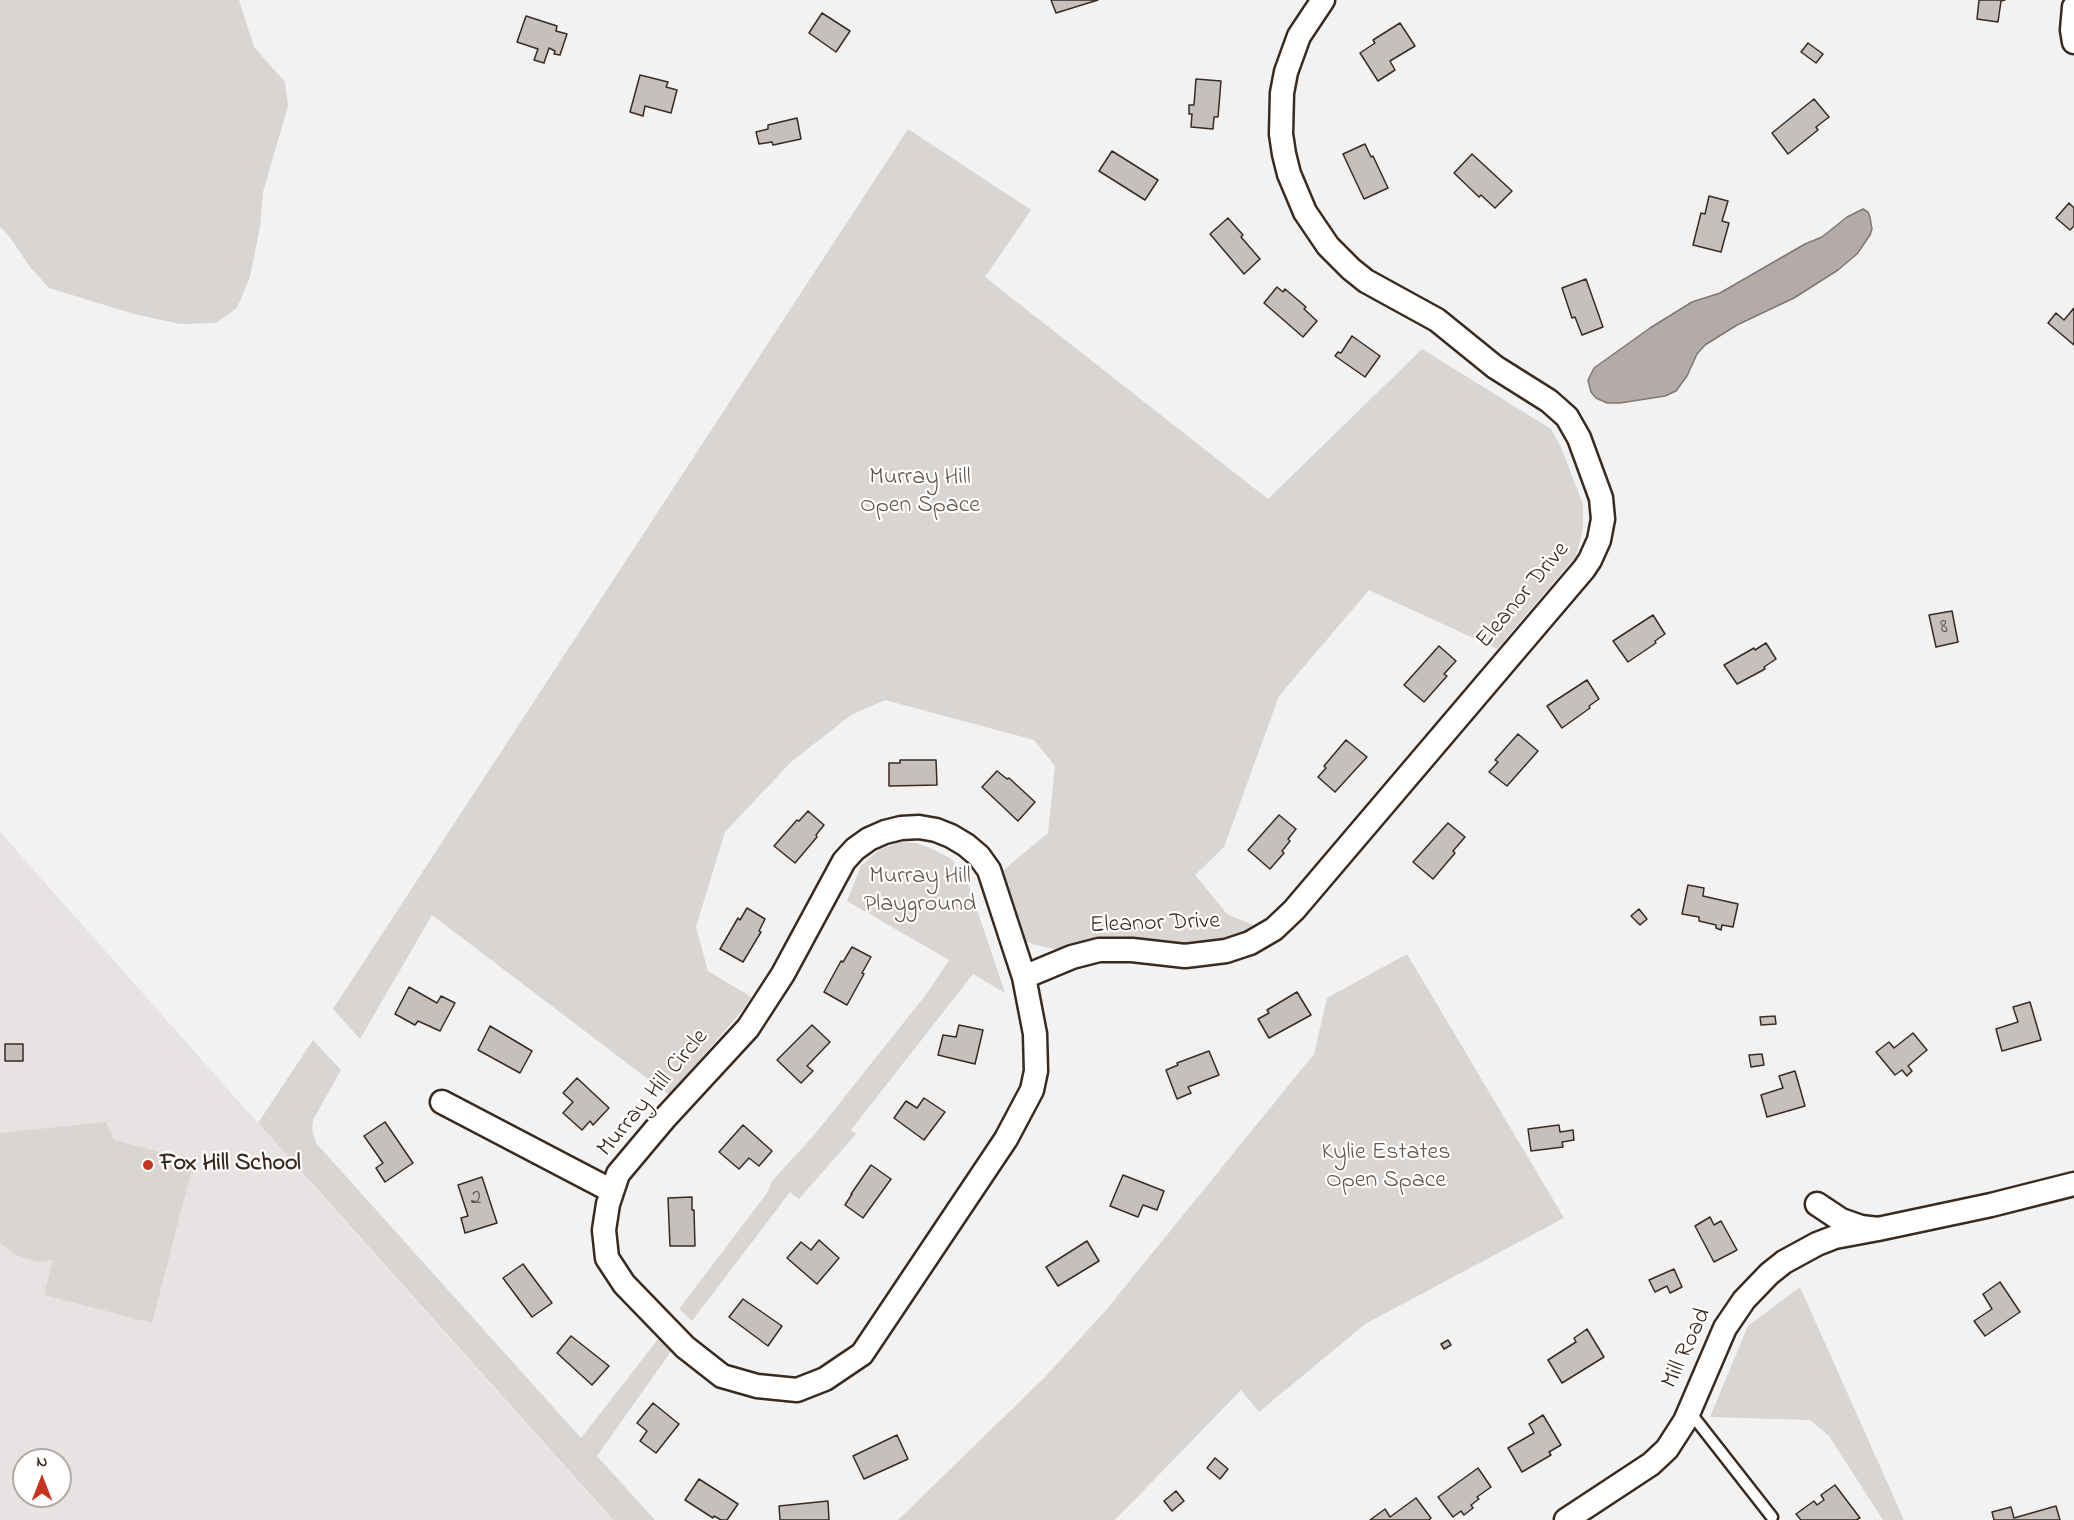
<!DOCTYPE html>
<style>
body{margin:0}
#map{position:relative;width:2074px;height:1520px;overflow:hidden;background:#f3f2f2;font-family:"Indie Flower",sans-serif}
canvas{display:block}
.north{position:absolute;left:12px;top:1448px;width:60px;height:60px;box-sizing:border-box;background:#fff;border:2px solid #b1aaa5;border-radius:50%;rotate:0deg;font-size:16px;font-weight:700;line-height:24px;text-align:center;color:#3b2a1e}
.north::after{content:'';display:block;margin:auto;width:21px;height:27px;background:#c8321e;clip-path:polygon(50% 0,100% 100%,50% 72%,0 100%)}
</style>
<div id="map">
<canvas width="2074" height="1520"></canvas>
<div class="north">N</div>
</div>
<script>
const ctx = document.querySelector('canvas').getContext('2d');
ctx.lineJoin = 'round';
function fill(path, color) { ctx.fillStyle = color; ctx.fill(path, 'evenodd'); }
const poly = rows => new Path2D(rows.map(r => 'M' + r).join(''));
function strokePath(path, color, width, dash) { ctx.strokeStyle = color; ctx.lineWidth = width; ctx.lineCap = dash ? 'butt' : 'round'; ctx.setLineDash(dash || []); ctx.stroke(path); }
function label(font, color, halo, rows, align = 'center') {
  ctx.font = font + ' "Indie Flower",sans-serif'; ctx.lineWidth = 4.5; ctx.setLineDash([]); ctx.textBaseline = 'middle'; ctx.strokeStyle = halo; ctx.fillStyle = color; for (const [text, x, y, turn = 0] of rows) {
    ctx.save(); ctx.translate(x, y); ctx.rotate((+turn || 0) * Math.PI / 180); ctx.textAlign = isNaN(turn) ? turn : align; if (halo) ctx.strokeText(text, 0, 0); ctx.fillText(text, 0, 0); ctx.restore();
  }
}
fill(poly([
 [0,832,333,1208,612,1520,0,1520],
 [24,1460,60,1460,60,1496,24,1496]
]), '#e6e3e2');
fill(poly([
 [0,0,239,0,254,47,285,82,288,106,263,192,260,227,250,277,237,308,216,323,180,324,134,314,49,288,30,267,9,236,0,227],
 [908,129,1031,210,985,277,1268,499,1422,349,1551,429,1560,445,1583,504,1583,529,1576,556,1497,649,1369,590,1279,696,1224,847,1195,875,1227,914,1255,926,1227,940,1200,948,1080,945,1056,949,1035,945,1028,942,1022,938,1000,873,1048,833,1055,766,1034,740,885,700,851,715,791,762,725,832,696,927,708,971,751,997,742,1011,669,1095,432,915,360,1039,333,1009],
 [900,842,916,843,928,847,950,858,959,868,968,883,1005,993,973,974,851,1130,856,1134,799,1199,790,1192,692,1321,679,1309,767,1193,773,1180,815,1134,928,992,949,960,847,901,861,866,879,850],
 [1407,954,1564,1218,1365,1324,1259,1412,1241,1390,1115,1520,898,1520,1045,1377,1106,1310,1314,1054,1327,998],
 [313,1040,341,1070,313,1120,312,1129,316,1143,581,1438,659,1338,672,1350,597,1456,655,1520,613,1520,258,1123],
 [106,1122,114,1140,194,1161,152,1323,44,1295,53,1260,39,1262,15,1255,0,1243,0,1133],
 [1800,1287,1904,1520,1883,1520,1829,1436,1810,1420,1710,1417,1748,1326]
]), '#d8d5d2');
const water = poly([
 [1863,209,1868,212,1870,217,1872,229,1870,235,1857,254,1838,270,1794,298,1737,325,1705,345,1697,354,1687,376,1676,391,1665,396,1620,403,1607,403,1596,398,1591,392,1588,380,1594,368,1650,328,1692,302,1720,293,1805,244,1822,237,1847,217,1863,209]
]);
fill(water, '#b2aba7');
strokePath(water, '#827770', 1.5);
const building = poly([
 [1051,0,1098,0,1056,13,1051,0],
 [1979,0,2005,0,2001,1,1998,22,1977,19,1979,0],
 [822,13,850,31,836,52,809,33,822,13],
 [526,16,557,26,556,31,567,34,560,55,554,54,555,51,549,48,544,63,534,60,538,49,517,42,526,16],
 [1400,23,1415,46,1390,61,1395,70,1378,81,1360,53,1375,43,1373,40,1400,23],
 [1808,43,1823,54,1816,63,1801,52,1808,43],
 [640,75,668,82,666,87,677,90,671,113,645,106,643,116,630,112,640,75],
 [1196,79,1221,81,1218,117,1214,117,1213,129,1191,127,1192,114,1189,114,1189,105,1194,105,1196,79],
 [1814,99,1829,117,1816,127,1818,130,1788,154,1772,133,1814,99],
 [797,118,801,139,773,145,772,142,759,144,756,132,768,129,768,125,797,118],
 [1365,144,1371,157,1373,156,1388,188,1364,199,1343,154,1365,144],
 [1112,151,1158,180,1145,200,1099,171,1112,151],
 [1472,154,1512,191,1495,208,1481,195,1479,197,1454,173,1472,154],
 [1709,196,1728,201,1722,221,1729,223,1721,252,1693,245,1701,213,1705,214,1709,196],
 [2069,203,2074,208,2074,226,2070,230,2056,218,2069,203],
 [1228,218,1243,235,1241,237,1260,259,1244,274,1210,234,1228,218],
 [1586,279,1603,327,1582,335,1575,317,1572,318,1562,288,1586,279],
 [1277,287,1283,292,1285,289,1306,307,1304,309,1317,321,1303,337,1264,303,1277,287],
 [2074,308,2074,345,2048,323,2056,313,2064,320,2074,308],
 [1352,336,1380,356,1365,377,1335,356,1338,352,1341,353,1352,336],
 [1952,611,1958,642,1936,647,1929,615,1952,611],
 [1653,615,1665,634,1655,641,1656,643,1628,662,1613,641,1653,615],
 [1766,643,1776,659,1764,667,1765,669,1737,684,1724,665,1754,648,1755,650,1766,643],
 [1439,646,1456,661,1444,674,1447,676,1424,702,1404,685,1439,646],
 [1587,680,1599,699,1589,706,1590,708,1562,728,1547,706,1587,680],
 [1518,734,1538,751,1507,786,1489,772,1498,762,1495,760,1518,734],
 [1346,740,1367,757,1335,792,1318,777,1326,768,1324,766,1346,740],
 [900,760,936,760,937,785,889,786,889,763,900,763,900,760],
 [997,771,1007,779,1009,778,1035,802,1018,821,982,787,997,771],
 [808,811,824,825,816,835,817,837,795,863,774,846,797,820,799,821,808,811],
 [1279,815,1296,829,1288,839,1290,841,1282,851,1284,853,1270,869,1248,850,1279,815],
 [1448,823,1465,837,1453,851,1455,853,1433,879,1413,862,1448,823],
 [1688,885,1704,888,1703,896,1738,904,1733,927,1722,925,1721,930,1716,928,1716,925,1699,921,1699,917,1682,914,1688,885],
 [747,908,765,919,759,931,761,932,743,962,720,949,738,918,740,920,747,908],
 [1639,909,1647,919,1640,925,1631,916,1639,909],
 [852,947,871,957,862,973,864,974,847,1005,824,992,841,961,843,962,852,947],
 [409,987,437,1003,441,996,455,1003,440,1031,418,1021,415,1025,395,1014,409,987],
 [1297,992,1311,1015,1269,1038,1258,1019,1269,1013,1267,1010,1297,992],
 [2030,1002,2041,1040,2002,1051,1996,1029,2018,1022,2013,1007,2030,1002],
 [1775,1016,1776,1024,1761,1025,1760,1017,1775,1016],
 [812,1025,830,1042,807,1066,813,1071,801,1083,777,1060,812,1025],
 [959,1025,983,1030,975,1064,938,1055,943,1035,956,1037,959,1025],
 [490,1026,532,1051,520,1073,478,1050,490,1026],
 [1913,1033,1927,1050,1908,1066,1912,1071,1907,1076,1902,1070,1895,1075,1876,1052,1889,1042,1894,1048,1913,1033],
 [5,1044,23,1044,23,1061,5,1061,5,1044],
 [1209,1051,1219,1075,1188,1087,1191,1093,1177,1099,1166,1070,1178,1065,1177,1063,1209,1051],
 [1762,1054,1764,1065,1751,1067,1749,1055,1762,1054],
 [1795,1071,1805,1106,1767,1117,1761,1095,1783,1088,1779,1076,1795,1071],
 [577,1078,609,1108,593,1125,590,1121,582,1130,563,1113,573,1102,563,1093,577,1078],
 [924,1098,945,1112,924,1140,894,1118,906,1101,917,1108,924,1098],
 [385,1122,413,1163,385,1182,376,1168,383,1163,364,1136,385,1122],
 [743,1125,772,1151,759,1166,749,1158,739,1169,719,1152,743,1125],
 [1559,1125,1560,1132,1573,1130,1574,1140,1562,1142,1563,1147,1531,1151,1528,1129,1559,1125],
 [871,1165,891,1179,863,1218,845,1205,852,1194,851,1194,871,1165],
 [1123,1175,1164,1191,1157,1210,1143,1205,1138,1217,1110,1206,1123,1175],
 [482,1177,497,1223,465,1233,461,1218,468,1216,458,1185,482,1177],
 [692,1197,692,1210,694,1210,695,1246,670,1246,668,1198,692,1197],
 [1710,1217,1714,1225,1721,1221,1737,1250,1714,1262,1695,1226,1710,1217],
 [819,1240,839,1258,817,1284,787,1258,801,1242,811,1250,819,1240],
 [1087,1241,1099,1261,1058,1286,1046,1267,1087,1241],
 [523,1264,552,1303,532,1317,503,1278,523,1264],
 [1674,1269,1682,1287,1670,1293,1667,1286,1655,1292,1649,1280,1674,1269],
 [2000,1282,2020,1312,1985,1336,1974,1321,1992,1309,1983,1294,2000,1282],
 [743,1299,782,1326,768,1346,729,1317,743,1299],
 [1587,1329,1604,1357,1562,1383,1548,1360,1576,1342,1574,1338,1587,1329],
 [571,1336,609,1366,592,1385,557,1353,571,1336],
 [1448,1340,1451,1345,1444,1349,1441,1344,1448,1340],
 [653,1403,679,1424,656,1453,640,1441,647,1431,637,1423,653,1403],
 [1543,1415,1561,1445,1549,1452,1551,1455,1522,1472,1508,1448,1534,1433,1529,1424,1543,1415],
 [897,1435,908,1459,864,1479,853,1456,897,1435],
 [1215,1458,1228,1469,1220,1479,1207,1468,1215,1458],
 [1478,1468,1491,1487,1477,1497,1479,1499,1471,1505,1473,1508,1464,1515,1461,1511,1453,1517,1438,1497,1478,1468],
 [699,1479,738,1504,727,1520,721,1520,714,1516,713,1518,685,1500,699,1479],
 [1835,1485,1860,1518,1856,1520,1801,1520,1796,1514,1814,1501,1817,1505,1824,1500,1821,1495,1835,1485],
 [1176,1491,1184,1501,1172,1511,1164,1501,1176,1491],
 [1416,1498,1431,1518,1429,1520,1370,1520,1385,1509,1390,1517,1416,1498],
 [828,1501,829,1520,780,1520,779,1506,828,1501],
 [2056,1506,2060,1520,1994,1520,1992,1512,2011,1507,2014,1518,2056,1506]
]);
fill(building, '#c6c0bd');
strokePath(building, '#3b2a1e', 1.5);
const service = poly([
 [1689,1411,1772,1517]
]);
const minor = poly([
 [2074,7,2072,30,2074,42],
 [919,827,936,830,951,836,966,845,979,856,989,870,1024,977,1035,1034,1036,1071,1032,1090,1006,1139,862,1354,825,1379,797,1390,757,1386,722,1376,685,1347,624,1284,607,1258,604,1230,608,1204,618,1174,665,1118,748,1028,783,974,844,861,855,849,869,839,885,832,901,828,919,827],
 [1024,977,1072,957,1099,950,1132,950,1185,956,1226,951,1250,943,1274,929,1294,910,1584,569,1590,560,1599,540,1603,519,1601,498,1579,438,1567,417,1549,401,1495,367,1437,320,1366,281,1351,269,1328,246,1305,212,1289,174,1284,154,1281,134,1282,93,1286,72,1299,36,1323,0],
 [442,1102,612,1191],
 [1817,1204,1841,1220,1861,1227,1878,1229,1991,1205,2074,1184],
 [1566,1520,1651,1464,1667,1449,1685,1421,1725,1328,1744,1300,1769,1274,1784,1262,1817,1244,1835,1237,1878,1229]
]);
strokePath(service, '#3b2a1e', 15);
strokePath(minor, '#3b2a1e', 27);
strokePath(service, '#fff', 10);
strokePath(minor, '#fff', 22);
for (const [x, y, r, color] of [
 [148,1165,6,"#c8321e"]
]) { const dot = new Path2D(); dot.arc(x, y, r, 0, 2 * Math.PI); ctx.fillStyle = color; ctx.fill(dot); strokePath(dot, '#fff', 2); }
label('21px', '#5e5046', null, [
 ["8",1944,629],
 ["2",476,1200]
]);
label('24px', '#62554b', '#fff', [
 ["Murray Hill",920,479],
 ["Open Space",920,507],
 ["Murray Hill",920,878],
 ["Playground",920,906],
 ["Kylie Estates",1386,1154],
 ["Open Space",1386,1182]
]);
label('24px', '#3b2a1e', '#fff', [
 ["Eleanor Drive",1524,596,-50],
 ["Eleanor Drive",1155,925,-2],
 ["Murray Hill Circle",654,1094,-50],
 ["Mill Road",1688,1349,-65]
]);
label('bold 24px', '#3b2a1e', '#fff', [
 ["Fox Hill School",160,1165]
], 'left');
</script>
